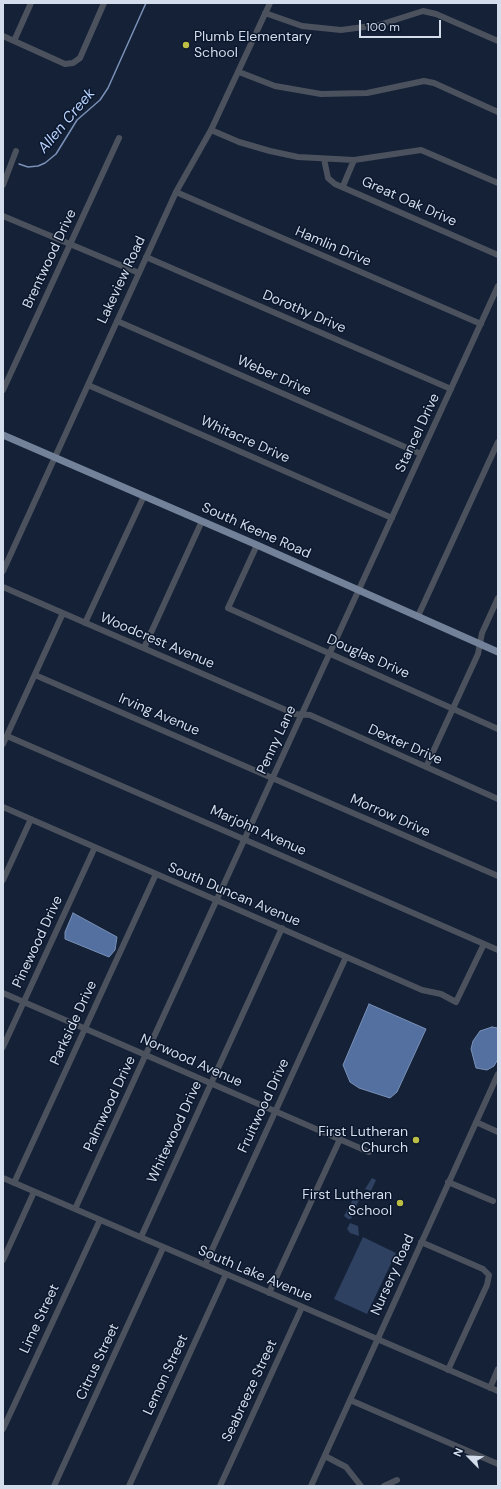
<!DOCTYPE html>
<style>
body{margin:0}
#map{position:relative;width:501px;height:1489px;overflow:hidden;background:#142137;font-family:"DM Sans",sans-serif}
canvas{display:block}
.frame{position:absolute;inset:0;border:4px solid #d4ddec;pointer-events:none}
.north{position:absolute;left:449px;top:1437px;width:40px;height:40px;-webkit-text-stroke:3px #0b172d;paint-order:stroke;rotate:294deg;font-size:11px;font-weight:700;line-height:16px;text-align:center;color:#d4ddec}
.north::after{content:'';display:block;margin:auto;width:14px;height:18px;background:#d4ddec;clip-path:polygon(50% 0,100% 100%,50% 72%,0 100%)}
.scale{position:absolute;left:359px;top:20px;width:82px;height:18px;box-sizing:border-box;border:2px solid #d4ddec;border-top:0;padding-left:5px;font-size:12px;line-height:14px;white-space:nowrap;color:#d4ddec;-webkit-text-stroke:3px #0b172d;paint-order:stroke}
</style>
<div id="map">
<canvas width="501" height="1489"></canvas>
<div class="frame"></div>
<div class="north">N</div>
<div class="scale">100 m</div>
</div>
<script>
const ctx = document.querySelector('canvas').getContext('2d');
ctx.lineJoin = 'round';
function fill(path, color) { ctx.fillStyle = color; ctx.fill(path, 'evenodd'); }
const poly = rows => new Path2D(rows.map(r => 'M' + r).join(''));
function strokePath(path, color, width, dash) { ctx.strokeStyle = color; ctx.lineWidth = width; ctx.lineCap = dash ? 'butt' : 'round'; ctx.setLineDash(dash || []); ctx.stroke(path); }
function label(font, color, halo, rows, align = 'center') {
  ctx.font = font + ' "DM Sans",sans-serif'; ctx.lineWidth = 3; ctx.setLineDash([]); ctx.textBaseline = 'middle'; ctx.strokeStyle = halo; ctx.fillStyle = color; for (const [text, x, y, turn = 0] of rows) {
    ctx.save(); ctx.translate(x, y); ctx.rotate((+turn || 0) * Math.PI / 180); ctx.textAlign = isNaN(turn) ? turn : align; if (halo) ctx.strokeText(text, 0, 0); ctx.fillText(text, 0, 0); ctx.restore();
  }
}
fill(poly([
 [372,1178,376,1180,371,1191,365,1189],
 [354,1197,359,1200,351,1219,348,1219,344,1216],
 [350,1223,358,1226,359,1236,350,1233,347,1229],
 [363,1237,396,1253,367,1314,334,1299]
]), '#2f4161');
const water = poly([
 [73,913,117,937,115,950,109,957,65,939,65,932,73,913],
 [369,1004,426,1029,397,1092,390,1098,359,1088,350,1082,343,1065,369,1004],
 [492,1027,498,1028,498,1059,494,1066,487,1070,476,1068,471,1049,473,1041,480,1031,492,1027]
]);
fill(water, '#5370a0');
strokePath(water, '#7a91b7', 1);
strokePath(poly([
 [19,164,28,167,38,166,45,163,56,154,77,120,100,100,108,88,146,3]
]), '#7a91b7', 1.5);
strokePath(poly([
 [265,13,302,26,341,30,379,25,423,11,436,14,498,41],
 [3,36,65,64,73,63,80,58,104,3],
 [14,41,31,3],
 [239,72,275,86,321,94,367,93,424,81,434,83,498,112],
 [211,130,239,142,270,151,298,157,354,160,421,150,498,183],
 [324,159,328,178,335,184,498,255],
 [3,185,16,151],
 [343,186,354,160],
 [176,192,481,324],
 [3,216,139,273],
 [146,257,451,389],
 [117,321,421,454],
 [88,385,392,518],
 [3,390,119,138],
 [257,545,228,608,498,729],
 [3,571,176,192,211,130,270,3],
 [3,587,295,714,310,715,498,799],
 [418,616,498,442],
 [85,623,144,496],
 [144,648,202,521],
 [35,675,498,876],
 [7,736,498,950],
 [3,744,63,613],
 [426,767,478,654,482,633,498,598],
 [3,807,422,990,441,994,456,1002,484,944],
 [3,880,31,819],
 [3,993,369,1152],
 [3,1047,95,847],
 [476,1122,498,1132],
 [3,1178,498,1391],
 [448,1182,493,1201],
 [14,1183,156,874],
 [75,1209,498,286],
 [141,1237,282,928],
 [421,1242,483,1269,489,1275,487,1285,448,1370],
 [3,1260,34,1192],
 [205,1265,346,957],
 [269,1293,340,1139],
 [490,1388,498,1369],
 [350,1400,498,1464],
 [3,1429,100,1220],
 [325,1456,346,1467,361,1486],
 [54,1486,163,1248],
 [129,1486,226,1274],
 [220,1486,302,1307],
 [311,1486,498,1074],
 [384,1486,397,1480]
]), '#4b525d', 6);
strokePath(poly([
 [3,435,257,545,498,652]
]), '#748299', 7);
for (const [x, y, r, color] of [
 [186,45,4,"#bcbf44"],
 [416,1140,4,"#bcbf44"],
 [400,1203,4,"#bcbf44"]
]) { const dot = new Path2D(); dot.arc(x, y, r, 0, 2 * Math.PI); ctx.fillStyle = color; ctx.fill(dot); strokePath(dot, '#0b172d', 1.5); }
label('14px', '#d4ddec', '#0b172d', [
 ["Plumb Elementary",194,37,"left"],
 ["School",194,53,"left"],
 ["First Lutheran",408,1132],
 ["Church",408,1148],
 ["First Lutheran",392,1195],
 ["School",392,1211]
], 'right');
label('14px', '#d4ddec', '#0b172d', [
 ["Great Oak Drive",409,202,24],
 ["Hamlin Drive",333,247,23],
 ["Brentwood Drive",50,259,-65],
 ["Lakeview Road",122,280,-65],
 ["Dorothy Drive",304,312,23],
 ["Weber Drive",274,376,24],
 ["Stancel Drive",418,433,-65],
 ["Whitacre Drive",245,440,24],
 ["South Keene Road",256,531,24],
 ["Woodcrest Avenue",157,641,23],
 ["Douglas Drive",368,657,24],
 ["Irving Avenue",159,715,23],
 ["Penny Lane",277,740,-65],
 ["Dexter Drive",405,745,24],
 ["Morrow Drive",390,816,24],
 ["Marjohn Avenue",258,831,24],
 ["South Duncan Avenue",234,895,23],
 ["Pinewood Drive",38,942,-65],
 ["Parkside Drive",74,1023,-65],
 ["Norwood Avenue",191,1061,24],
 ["Palmwood Drive",110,1104,-65],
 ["Fruitwood Drive",264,1106,-65],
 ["Whitewood Drive",175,1132,-65],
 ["South Lake Avenue",255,1274,23],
 ["Nursery Road",393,1275,-66],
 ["Lime Street",40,1319,-65],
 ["Citrus Street",98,1362,-65],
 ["Lemon Street",166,1375,-65],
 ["Seabreeze Street",250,1391,-65]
]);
label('italic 15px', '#b8d2fe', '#0b172d', [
 ["Allen Creek",67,121,-50]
]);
</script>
